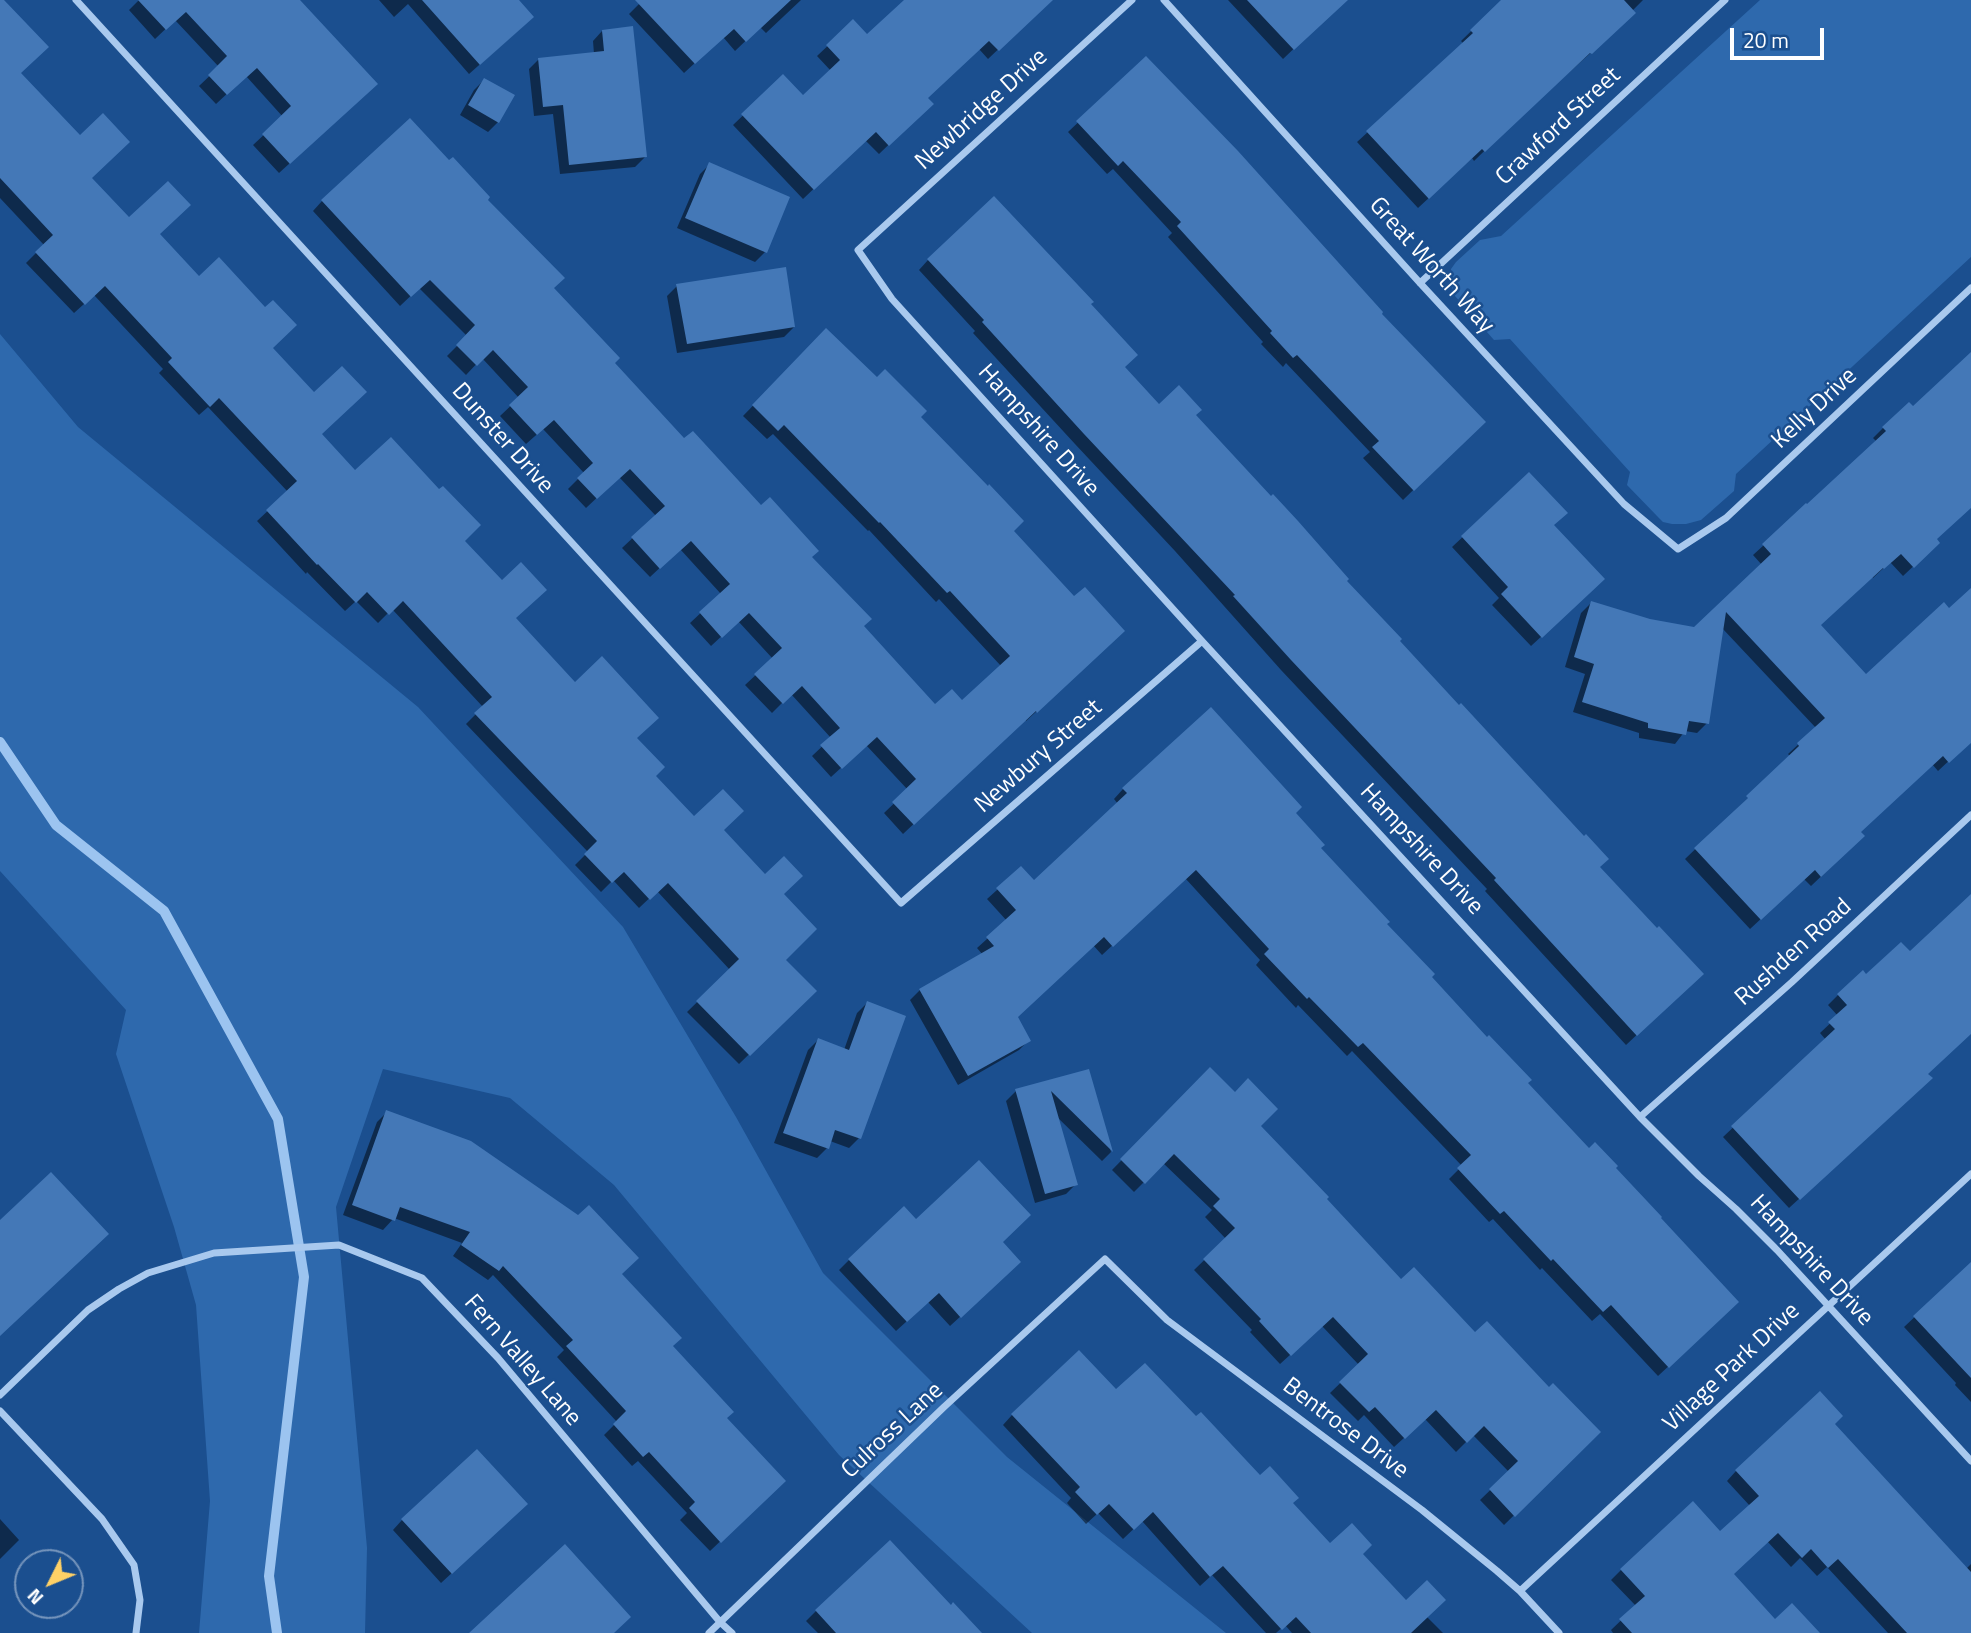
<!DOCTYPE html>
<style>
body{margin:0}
#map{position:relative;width:1971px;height:1633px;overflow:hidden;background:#1b4f8f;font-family:"Titillium Web",sans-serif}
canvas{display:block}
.north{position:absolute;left:14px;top:1549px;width:70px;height:70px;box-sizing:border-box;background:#1b4f8f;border:2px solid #7695bc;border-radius:50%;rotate:227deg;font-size:19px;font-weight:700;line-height:28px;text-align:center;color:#fff}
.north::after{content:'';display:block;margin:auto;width:24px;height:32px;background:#ffd166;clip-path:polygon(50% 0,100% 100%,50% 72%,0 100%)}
.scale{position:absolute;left:1730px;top:28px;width:94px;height:32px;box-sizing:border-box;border:4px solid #fff;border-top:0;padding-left:9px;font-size:21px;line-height:24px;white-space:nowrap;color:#fff;-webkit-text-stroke:5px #1b4f8f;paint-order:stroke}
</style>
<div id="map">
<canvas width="1971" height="1633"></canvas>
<div class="north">N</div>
<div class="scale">20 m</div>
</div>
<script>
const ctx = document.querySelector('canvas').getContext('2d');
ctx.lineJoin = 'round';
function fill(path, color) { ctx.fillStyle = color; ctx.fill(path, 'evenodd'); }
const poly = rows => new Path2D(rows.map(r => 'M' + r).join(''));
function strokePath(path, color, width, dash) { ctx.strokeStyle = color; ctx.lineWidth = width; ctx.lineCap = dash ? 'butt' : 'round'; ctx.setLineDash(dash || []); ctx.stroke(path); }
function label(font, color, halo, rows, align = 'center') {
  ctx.font = font + ' "Titillium Web",sans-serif'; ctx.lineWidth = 5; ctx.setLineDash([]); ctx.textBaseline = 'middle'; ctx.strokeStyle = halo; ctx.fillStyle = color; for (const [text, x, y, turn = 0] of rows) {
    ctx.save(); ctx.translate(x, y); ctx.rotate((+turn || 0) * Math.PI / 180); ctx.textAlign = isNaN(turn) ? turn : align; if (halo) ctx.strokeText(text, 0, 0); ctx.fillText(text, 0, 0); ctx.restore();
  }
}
fill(poly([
 [1760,0,1971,0,1971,257,1736,474,1734,491,1701,520,1686,524,1672,524,1663,522,1657,516,1627,485,1630,472,1510,339,1494,340,1455,296,1450,283,1451,269,1456,262,1480,240,1501,236],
 [0,334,78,427,418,707,623,927,736,1117,823,1273,1007,1457,1226,1633,1032,1633,839,1455,614,1185,510,1098,383,1069,336,1207,367,1548,365,1633,199,1633,210,1501,196,1305,174,1227,116,1054,126,1010,0,871]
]), '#2e69ad');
fill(poly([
 [0,0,2,0,19,74,90,178,129,219,158,234,199,279,271,348,320,434,355,472,463,541,514,619,575,684,635,739,654,776,694,819,722,830,781,894,784,960,814,991,739,1064,687,1012,730,970,657,891,639,908,613,880,601,892,575,865,588,852,466,724,483,707,392,609,378,623,356,601,345,611,307,572,306,574,257,521,288,492,208,407,199,415,159,373,163,369,94,295,74,313,26,263,44,245,0,198],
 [139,0,297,0,366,94,279,173,253,145,283,117,246,76,216,104,199,86,219,67,175,20,155,39,129,10],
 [379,0,517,0,522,27,469,74,408,4,394,17],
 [643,0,801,0,766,33,760,27,735,51,723,37,684,73,629,14],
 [907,0,1050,0,988,59,979,49,926,98,931,104,879,154,865,140,803,199,733,125,783,77,803,97,831,71,817,56,853,22,867,37],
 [1228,0,1341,0,1326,18,1283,59],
 [1503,0,1643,0,1632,11,1624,23,1516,120,1474,161,1472,158,1418,208,1357,142,1464,44,1461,41],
 [602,31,645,157,635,167,560,174,553,114,534,116,529,69,538,60,594,54,593,41],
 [1146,58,1379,314,1483,422,1403,500,1363,458,1370,452,1286,363,1283,367,1261,344,1263,342,1168,237,1172,233,1113,169,1107,174,1068,132],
 [484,80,498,122,488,132,460,115,474,90],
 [710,164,765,252,755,262,677,228,700,174],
 [485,200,552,288,612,363,684,441,810,557,862,626,935,707,962,702,1001,666,939,599,936,602,869,530,868,531,773,434,767,439,743,416,826,330,918,417,1012,531,1113,641,1026,721,1025,719,903,834,884,813,908,790,866,745,831,777,812,756,831,738,791,694,772,713,745,685,773,659,738,621,711,646,690,623,721,594,680,549,650,577,622,548,656,516,619,477,586,508,568,489,584,473,543,429,526,444,500,416,519,398,482,358,466,375,447,356,467,336,419,288,400,306,313,211,322,201],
 [928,260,1089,304,1123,368,1159,406,1194,416,1345,581,1397,641,1584,839,1598,867,1691,984,1626,1045,1485,891,1487,889,1281,670,1175,551,1075,444,973,333,975,331,919,270],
 [677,286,794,327,784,337,677,353,667,296],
 [1971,362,1971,506,1935,540,1938,543,1903,576,1890,562,1873,578,1872,576,1819,626,1866,676,1949,611,1971,590,1970,741,1938,771,1932,764,1859,832,1853,846,1811,886,1804,879,1750,929,1685,859,1791,757,1788,754,1816,728,1722,628,1707,723,1697,733,1685,731,1675,744,1639,738,1639,733,1573,712,1585,674,1565,667,1581,613,1591,603,1649,621,1694,628,1762,565,1753,555,1877,442,1873,438,1883,428,1912,409],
 [1529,475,1552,526,1593,589,1531,646,1492,605,1499,598,1452,547],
 [1211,709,1293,814,1319,848,1429,977,1526,1083,1589,1150,1614,1168,1727,1312,1658,1376,1600,1314,1592,1321,1542,1268,1540,1270,1493,1219,1489,1222,1449,1179,1462,1166,1352,1051,1347,1056,1298,1005,1296,1008,1256,965,1260,960,1185,878,1102,955,1093,945,1016,1017,1029,1040,1019,1050,958,1085,910,1000,920,990,983,955,977,948,1007,921,987,899,997,890,1021,868,1034,882,1118,804,1114,799,1123,789],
 [1971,896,1971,1032,1926,1074,1920,1088,1789,1208,1723,1137,1826,1040,1820,1033,1838,1016,1828,1005,1838,995,1863,973,1866,976,1910,953],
 [867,1003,903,1017,859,1138,849,1148,830,1141,827,1148,817,1158,774,1143,808,1050,818,1040,844,1050,857,1013],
 [1210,1070,1325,1199,1401,1281,1549,1389,1599,1432,1504,1525,1480,1500,1509,1472,1473,1435,1456,1452,1425,1419,1394,1447,1364,1415,1358,1421,1330,1393,1359,1365,1322,1326,1280,1364,1250,1332,1252,1330,1194,1270,1226,1239,1205,1217,1212,1210,1163,1163,1134,1192,1112,1170],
 [1088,1071,1111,1152,1102,1161,1056,1116,1076,1184,1066,1194,1035,1203,1006,1101,1016,1091],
 [387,1112,620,1274,725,1418,784,1481,710,1551,680,1520,687,1513,638,1461,632,1466,604,1435,617,1422,557,1357,564,1350,493,1275,488,1280,453,1256,462,1243,394,1218,383,1230,343,1215,377,1122],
 [916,1221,1000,1242,1009,1272,950,1326,928,1302,896,1331,839,1270,849,1260],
 [1971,1264,1971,1402,1955,1385,1956,1383,1904,1327],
 [1116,1392,1196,1418,1291,1504,1330,1546,1361,1554,1406,1602,1427,1617,1443,1633,1292,1633,1285,1625,1276,1633,1266,1633,1212,1575,1200,1586,1142,1521,1123,1539,1098,1513,1086,1524,1067,1503,1071,1498,1003,1425,1012,1415],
 [1833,1424,1966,1569,1971,1564,1971,1633,1888,1633,1827,1567,1817,1576,1800,1558,1791,1567,1767,1541,1732,1574,1775,1621,1817,1633,1613,1633,1611,1630,1636,1606,1611,1580,1621,1570,1692,1504,1720,1534,1750,1506,1727,1481,1736,1471],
 [516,1514,441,1583,393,1530,402,1520],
 [0,1519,19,1540,0,1559],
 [951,1607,979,1633,818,1633,806,1621,816,1611]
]), '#0007');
strokePath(poly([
 [0,742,56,825,164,911,278,1119,304,1277,269,1576,277,1633]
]), '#9cc4f0', 10);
fill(poly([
 [0,0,4,0,49,47,21,73,80,135,103,113,130,142,92,178,129,217,168,181,191,205,160,234,199,276,219,257,265,307,273,300,297,325,273,348,314,392,342,366,367,392,322,434,355,470,391,437,439,489,443,486,481,525,465,541,502,580,521,562,547,590,516,618,575,682,602,656,659,718,637,738,665,767,656,776,694,816,723,789,744,811,724,830,765,874,784,856,803,876,784,894,817,929,786,960,817,991,750,1056,696,1001,739,959,668,883,650,900,624,872,612,883,584,854,597,841,474,713,492,697,403,601,389,615,367,592,356,603,318,564,317,565,266,510,297,481,219,398,210,407,168,362,172,358,105,286,85,305,35,252,53,235,0,178],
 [138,0,300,0,378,84,290,164,262,134,291,106,257,68,227,95,208,75,227,56,186,12,166,30],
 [422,0,519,0,534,17,480,65],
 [635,0,791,0,746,42,734,29,695,64],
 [904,0,1053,0,999,51,989,41,928,98,934,104,889,146,876,132,814,190,741,114,783,74,803,95,840,60,826,45,853,19,867,34],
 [1247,0,1348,0,1294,50],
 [1501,0,1624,0,1636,13,1592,54,1590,53,1485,152,1482,149,1429,199,1366,131,1473,33,1470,30],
 [633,26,647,157,569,165,563,105,543,107,538,58,604,51,602,30],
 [1146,56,1238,151,1383,312,1382,314,1486,422,1414,491,1372,447,1379,441,1297,355,1293,358,1270,333,1272,331,1177,226,1181,222,1123,161,1118,166,1076,121],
 [484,78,515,95,499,123,468,105],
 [410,118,449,160,453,157,490,197,488,200,565,278,554,288,620,358,615,363,684,438,693,431,761,505,770,497,819,551,812,557,872,619,864,626,935,704,952,689,962,700,1010,656,950,591,947,593,880,522,879,523,784,425,778,431,752,405,826,328,877,377,885,369,927,411,921,417,988,486,989,484,1024,521,1014,531,1074,596,1085,587,1125,631,1037,713,1036,711,914,825,892,802,916,779,877,737,842,769,820,745,840,728,802,686,783,704,754,674,782,648,749,613,722,638,699,612,730,584,691,541,660,569,631,537,665,506,630,469,597,499,577,478,593,463,554,420,537,435,509,405,528,387,493,350,477,366,456,345,475,325,430,280,411,297,321,200],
 [709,162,790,197,767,253,685,218],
 [994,196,1094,302,1091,304,1138,355,1125,367,1159,404,1179,385,1202,410,1196,415,1271,496,1273,494,1298,521,1349,579,1347,581,1402,639,1400,641,1459,705,1461,703,1584,836,1586,834,1609,859,1600,867,1657,928,1659,926,1704,974,1637,1036,1494,880,1496,878,1291,660,1233,596,1235,595,1084,434,982,322,984,320,927,259],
 [786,267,795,327,687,344,676,284],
 [1971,352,1971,508,1937,539,1940,543,1914,568,1901,554,1884,569,1883,568,1821,625,1866,674,1944,602,1949,608,1971,588,1971,743,1949,763,1943,756,1861,832,1865,836,1821,877,1815,870,1761,920,1694,848,1748,798,1746,796,1799,746,1797,743,1825,718,1726,612,1709,724,1689,721,1686,735,1648,728,1648,723,1582,702,1594,664,1574,657,1591,601,1650,619,1694,627,1771,554,1762,544,1806,503,1807,504,1886,431,1882,427,1909,402,1913,406],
 [1529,472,1568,513,1554,525,1605,579,1542,638,1501,594,1508,587,1461,536],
 [1211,707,1302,807,1296,813,1325,845,1321,848,1390,922,1387,924,1435,974,1432,977,1487,1037,1489,1035,1532,1080,1528,1083,1589,1148,1595,1142,1618,1166,1616,1168,1662,1217,1661,1218,1739,1302,1669,1368,1611,1305,1603,1312,1553,1259,1551,1261,1504,1211,1500,1214,1457,1168,1471,1155,1363,1043,1358,1047,1309,997,1307,999,1264,954,1269,949,1196,870,1113,947,1104,937,1018,1017,1031,1041,968,1076,919,989,994,946,986,937,1016,910,996,888,1021,866,1034,880,1127,793,1122,788],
 [1971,894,1971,1034,1928,1074,1933,1078,1800,1200,1731,1126,1835,1029,1828,1022,1847,1005,1837,994,1863,970,1866,974,1901,942,1910,951],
 [867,1001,906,1016,861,1139,835,1130,829,1149,783,1133,818,1038,849,1050],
 [1210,1067,1235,1092,1248,1078,1278,1109,1261,1126,1329,1197,1327,1199,1401,1279,1414,1267,1475,1332,1487,1321,1549,1387,1553,1383,1601,1432,1515,1517,1489,1489,1518,1461,1484,1426,1467,1443,1436,1410,1405,1439,1375,1407,1369,1412,1339,1382,1368,1354,1333,1317,1291,1356,1259,1321,1261,1319,1203,1259,1235,1228,1213,1206,1220,1199,1174,1154,1145,1184,1120,1159],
 [1089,1069,1113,1152,1051,1091,1078,1185,1045,1194,1015,1089],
 [386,1110,471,1141,578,1215,589,1205,639,1258,622,1274,682,1338,673,1346,734,1412,727,1418,786,1481,721,1543,689,1508,695,1502,649,1452,643,1457,613,1424,626,1411,566,1346,573,1340,503,1266,499,1271,461,1245,470,1232,400,1207,395,1221,352,1205],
 [979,1160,1031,1215,1003,1242,1021,1262,961,1318,939,1293,907,1322,848,1259,904,1206,916,1219],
 [51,1172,109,1234,0,1336,0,1220],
 [1971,1262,1971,1378,1913,1316],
 [1079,1350,1116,1389,1145,1363,1196,1416,1201,1412,1260,1475,1270,1466,1299,1498,1293,1503,1330,1543,1352,1523,1372,1545,1363,1554,1406,1600,1427,1580,1446,1600,1411,1633,1311,1633,1296,1617,1282,1630,1223,1566,1210,1577,1153,1512,1134,1530,1109,1504,1097,1515,1075,1492,1080,1487,1011,1414],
 [1820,1391,1843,1416,1835,1424,1971,1572,1971,1633,1907,1633,1838,1559,1828,1568,1811,1549,1802,1558,1778,1533,1734,1574,1775,1619,1792,1603,1820,1633,1632,1633,1619,1619,1645,1596,1620,1569,1693,1501,1720,1531,1759,1496,1735,1470],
 [477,1449,528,1504,452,1574,401,1519],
 [890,1540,951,1605,953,1602,982,1633,836,1633,815,1610],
 [565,1544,631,1617,614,1633,469,1633]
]), '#4478b7');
strokePath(poly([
 [76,0,901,903,1202,641],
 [1132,0,858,250,892,299,1202,641,1640,1117,1699,1176,1736,1209,1777,1250,1971,1461],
 [1164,0,1420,283,1624,504,1678,549,1726,518,1971,288],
 [1420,283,1725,0],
 [1640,1117,1792,982,1971,815],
 [0,1395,88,1310,119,1289,148,1273,214,1253,339,1245,422,1278,498,1358,720,1622,732,1633],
 [0,1411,102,1519,134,1565,140,1600,136,1633],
 [1520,1591,1971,1174],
 [709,1633,944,1407,1105,1259,1167,1320,1422,1510,1497,1571,1520,1591,1559,1633]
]), '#a9c9ee', 7);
label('24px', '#fff', '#1b4f8f', [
 ["Newbridge Drive",982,110,-42],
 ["Crawford Street",1559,127,-43],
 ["Great Worth Way",1431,266,48],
 ["Kelly Drive",1815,409,-43],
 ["Hampshire Drive",1038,431,48],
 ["Dunster Drive",502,439,48],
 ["Newbury Street",1039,757,-41],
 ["Hampshire Drive",1421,850,47],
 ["Rushden Road",1794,953,-42],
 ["Hampshire Drive",1811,1261,47],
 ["Fern Valley Lane",522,1361,49],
 ["Village Park Drive",1732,1368,-43],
 ["Bentrose Drive",1345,1429,37],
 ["Culross Lane",893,1431,-43]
]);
</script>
